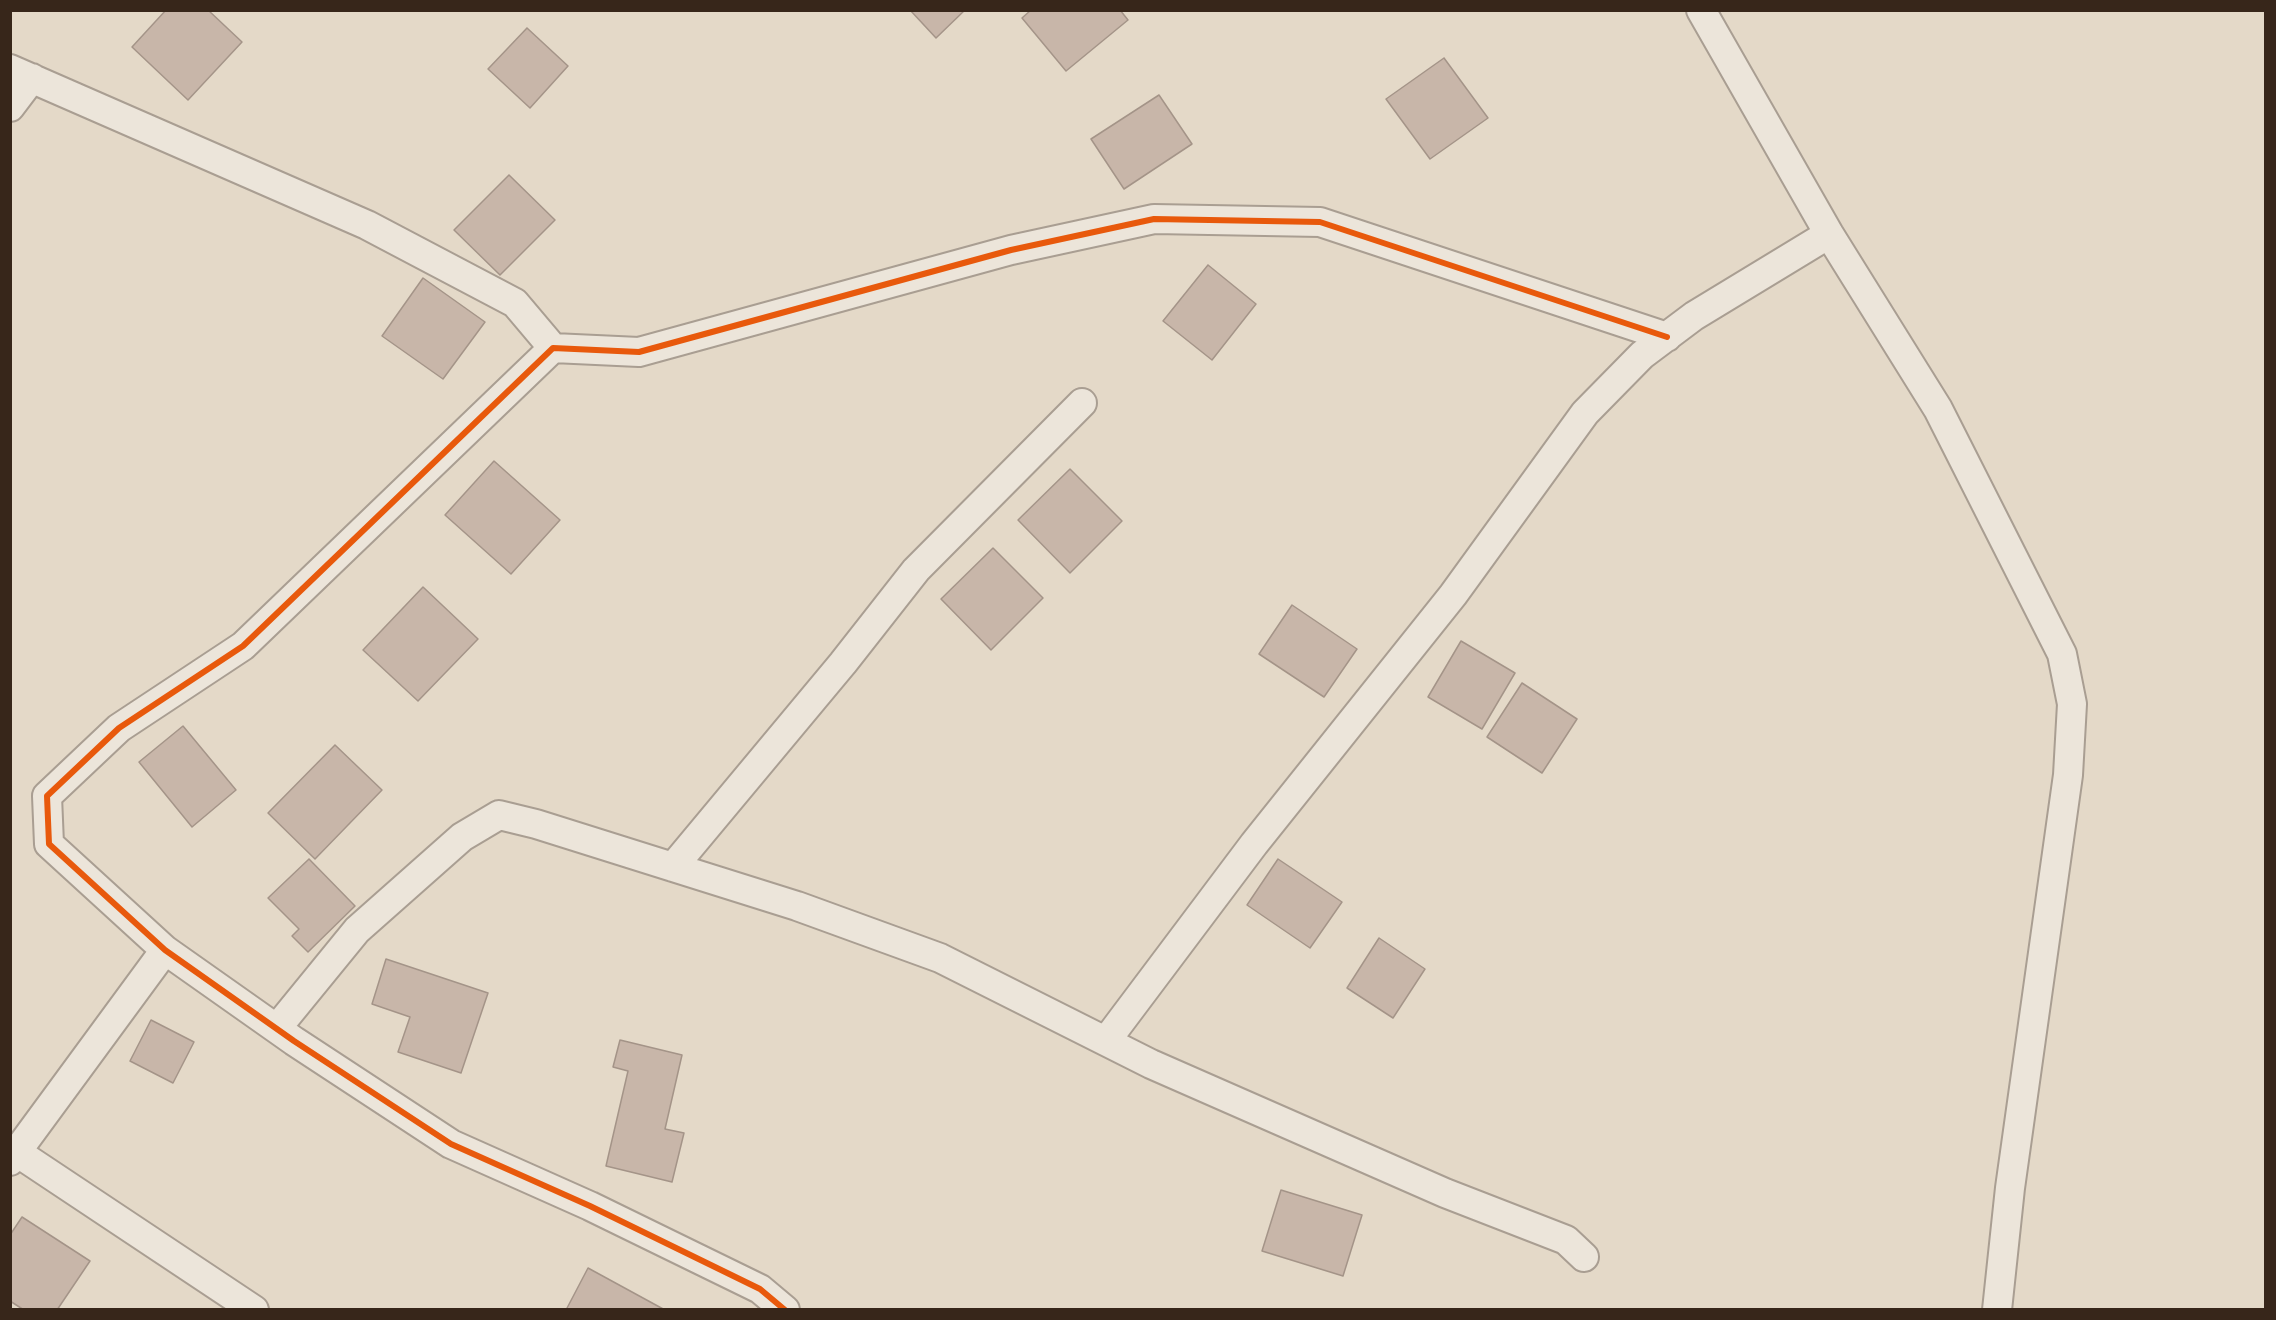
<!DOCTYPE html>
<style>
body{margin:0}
#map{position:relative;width:2276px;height:1320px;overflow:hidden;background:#e4d9c8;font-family:"Playfair Display",serif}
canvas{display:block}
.frame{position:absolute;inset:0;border:12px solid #37261a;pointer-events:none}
</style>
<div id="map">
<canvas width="2276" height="1320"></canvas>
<div class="frame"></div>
</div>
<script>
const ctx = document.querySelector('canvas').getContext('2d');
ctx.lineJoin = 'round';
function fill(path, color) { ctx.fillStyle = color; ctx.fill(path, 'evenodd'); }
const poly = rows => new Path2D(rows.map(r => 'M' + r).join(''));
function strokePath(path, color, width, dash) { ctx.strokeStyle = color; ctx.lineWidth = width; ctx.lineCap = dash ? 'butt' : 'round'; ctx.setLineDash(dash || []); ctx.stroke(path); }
const building = poly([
 [166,10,208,10,242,42,188,100,132,47,166,10],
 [910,10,965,10,936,38,910,10],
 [1031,10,1120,10,1128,20,1066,71,1022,18,1031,10],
 [527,28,568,66,530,108,488,69,527,28],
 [1444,58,1488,118,1430,159,1386,99,1444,58],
 [1159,95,1192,144,1124,189,1091,139,1159,95],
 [509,175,555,220,500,275,454,230,509,175],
 [1208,265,1256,304,1212,360,1163,321,1208,265],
 [423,278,485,322,443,379,382,336,423,278],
 [494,461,560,520,511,574,445,515,494,461],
 [1070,469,1122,521,1070,573,1018,520,1070,469],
 [993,548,1043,598,991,650,941,599,993,548],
 [423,587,478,639,418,701,363,650,423,587],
 [1292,605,1357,649,1324,697,1259,654,1292,605],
 [1461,641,1515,673,1482,729,1428,697,1461,641],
 [1522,683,1577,719,1542,773,1487,737,1522,683],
 [183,726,236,790,192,827,139,762,183,726],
 [335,745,382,790,315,859,268,813,335,745],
 [309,859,355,906,308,952,292,936,299,929,268,898,309,859],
 [1278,859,1342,902,1310,948,1247,905,1278,859],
 [1379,938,1425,969,1393,1018,1347,988,1379,938],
 [386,959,488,993,461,1073,398,1052,410,1017,372,1004,386,959],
 [151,1020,194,1042,173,1083,130,1061,151,1020],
 [620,1040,682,1055,665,1129,684,1133,672,1182,606,1166,628,1071,613,1067,620,1040],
 [1281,1190,1362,1215,1343,1276,1262,1251,1281,1190],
 [22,1217,90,1261,57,1310,24,1310,10,1301,10,1235,22,1217],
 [588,1268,665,1310,566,1310,588,1268]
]);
fill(building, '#c8b6a9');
strokePath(building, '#a49488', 1.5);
const minor = poly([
 [1701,10,1829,234,1938,409,2062,654,2072,704,2068,775,2010,1188,1997,1310],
 [10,69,367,225,515,303,553,348],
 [10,107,32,78],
 [673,867,843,663,916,570,1082,403],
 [277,1028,357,930,462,837,499,815,536,824,797,906,940,958,1151,1064,1445,1193,1566,1240,1584,1257],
 [1106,1041,1254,844,1453,595,1585,413,1642,355,1694,316,1829,234],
 [18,1153,254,1310],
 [10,1161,165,950],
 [785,1310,760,1289,590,1206,451,1144,294,1041,165,950,49,844,47,796,119,728,243,646,553,348,639,352,1011,250,1154,219,1320,222,1667,337]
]);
strokePath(minor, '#a99e92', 32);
strokePath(minor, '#ece5da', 28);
strokePath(poly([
 [785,1310,760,1289,590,1206,451,1144,294,1041,165,950,49,844,47,796,119,728,243,646,553,348,639,352,1011,250,1154,219,1320,222,1667,337]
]), '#e8590c', 6);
</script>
